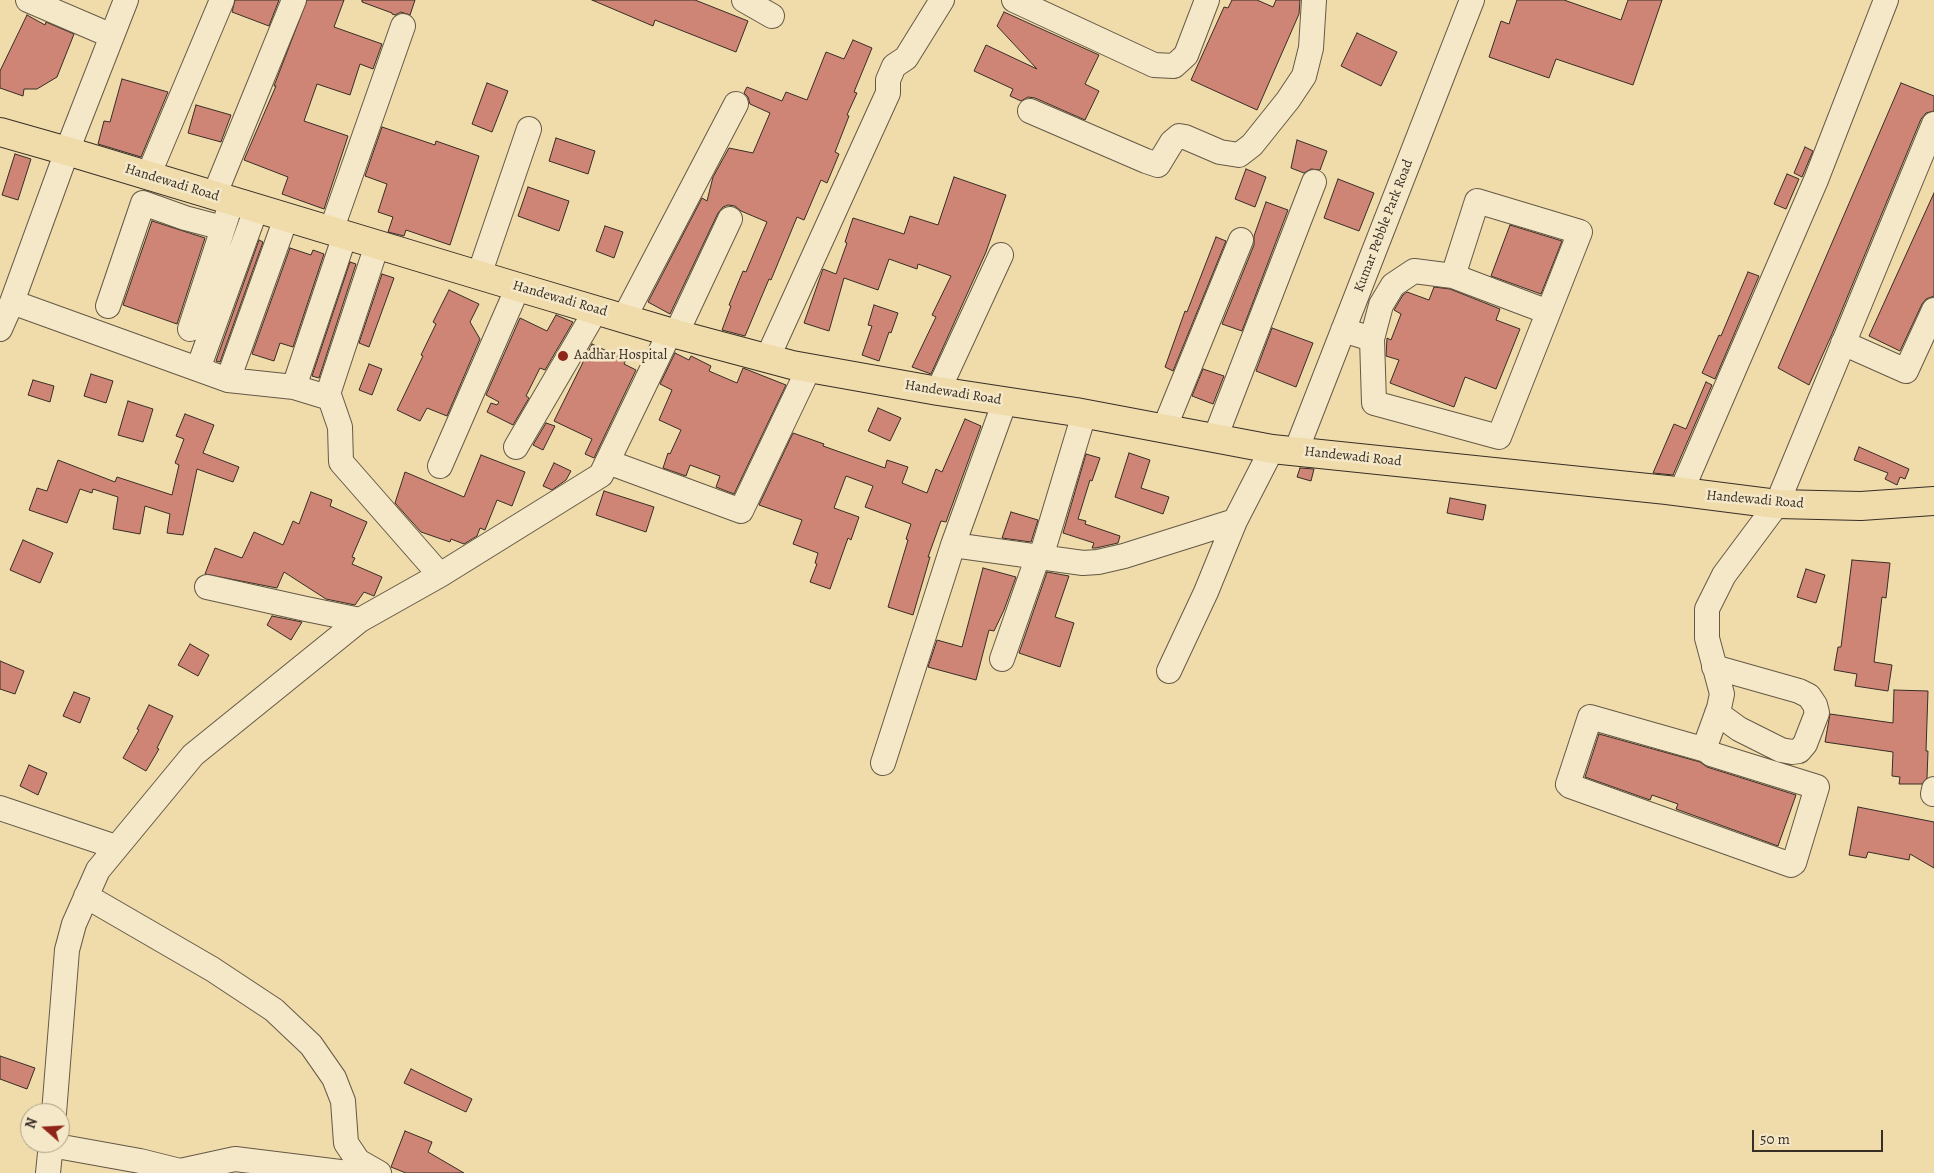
<!DOCTYPE html>
<style>
body{margin:0}
#map{position:relative;width:1934px;height:1173px;overflow:hidden;background:#f0dbab;font-family:Alegreya,serif}
canvas{display:block}
.north{position:absolute;left:20px;top:1103px;width:50px;height:50px;box-sizing:border-box;background:#f5e8c8;border:1px solid #a99e87;border-radius:50%;rotate:289deg;font-size:14px;font-weight:700;line-height:20px;text-align:center;color:#372e25}
.north::after{content:'';display:block;margin:auto;width:18px;height:22px;background:#8f2418;clip-path:polygon(50% 0,100% 100%,50% 72%,0 100%)}
.scale{position:absolute;left:1752px;top:1130px;width:131px;height:22px;box-sizing:border-box;border:2px solid #372e25;border-top:0;padding-left:6px;font-size:15px;line-height:18px;white-space:nowrap;color:#372e25;-webkit-text-stroke:4px #f5e8c8;paint-order:stroke}
</style>
<div id="map">
<canvas width="1934" height="1173"></canvas>
<div class="north">N</div>
<div class="scale">50 m</div>
</div>
<script>
const ctx = document.querySelector('canvas').getContext('2d');
ctx.lineJoin = 'round';
function fill(path, color) { ctx.fillStyle = color; ctx.fill(path, 'evenodd'); }
const poly = rows => new Path2D(rows.map(r => 'M' + r).join(''));
function strokePath(path, color, width, dash) { ctx.strokeStyle = color; ctx.lineWidth = width; ctx.lineCap = dash ? 'butt' : 'round'; ctx.setLineDash(dash || []); ctx.stroke(path); }
function label(font, color, halo, rows, align = 'center') {
  ctx.font = font + ' Alegreya,serif'; ctx.lineWidth = 5; ctx.setLineDash([]); ctx.textBaseline = 'middle'; ctx.strokeStyle = halo; ctx.fillStyle = color; for (const [text, x, y, turn = 0] of rows) {
    ctx.save(); ctx.translate(x, y); ctx.rotate((+turn || 0) * Math.PI / 180); ctx.textAlign = isNaN(turn) ? turn : align; if (halo) ctx.strokeText(text, 0, 0); ctx.fillText(text, 0, 0); ctx.restore();
  }
}
const building = poly([
 [235,0,279,0,269,26,232,12,235,0],
 [307,0,344,0,334,27,382,44,373,69,360,64,350,95,317,84,304,121,348,136,324,209,282,194,288,177,244,160,276,86,274,86,307,0],
 [362,0,415,0,410,15,401,12,395,15,392,14,392,13,362,2,362,0],
 [592,0,695,0,748,21,736,52,655,20,653,26,592,0],
 [1232,0,1257,0,1273,7,1276,0,1300,0,1299,14,1257,110,1191,80,1224,7,1228,8,1232,0],
 [1517,0,1564,0,1621,20,1628,0,1662,0,1633,85,1556,59,1549,78,1489,57,1501,21,1509,24,1517,0],
 [1004,12,1099,55,1085,84,1099,91,1085,120,1035,98,1028,97,1021,101,1010,96,1013,89,974,71,986,45,1037,69,997,26,1004,12],
 [27,15,45,25,46,22,74,34,57,77,37,89,24,89,23,96,0,88,0,71,27,15],
 [1357,33,1397,52,1381,86,1341,66,1357,33],
 [853,40,872,48,854,92,857,93,847,115,849,116,835,152,839,154,827,183,821,180,804,220,797,217,771,280,769,279,745,336,722,330,731,306,729,305,743,271,746,272,767,222,741,211,735,206,728,205,723,207,718,213,670,314,648,302,702,198,707,201,713,177,729,148,753,153,770,113,750,104,748,97,744,93,747,87,782,101,786,92,807,100,826,52,844,59,853,40],
 [122,79,168,92,141,157,98,144,104,121,110,122,122,79],
 [487,83,508,91,492,132,472,124,487,83],
 [1901,83,1934,96,1934,111,1926,113,1921,119,1832,334,1809,385,1778,368,1901,83],
 [196,105,231,115,221,142,188,133,196,105],
 [382,127,435,145,436,141,479,156,450,245,406,230,404,236,388,232,393,217,378,212,387,184,365,176,382,127],
 [556,138,595,151,588,174,549,161,556,138],
 [1297,140,1327,151,1320,170,1311,169,1304,173,1291,168,1297,140],
 [1805,147,1813,151,1802,177,1794,173,1805,147],
 [15,154,31,159,18,200,2,195,15,154],
 [1246,169,1266,177,1255,207,1235,199,1246,169],
 [1787,174,1799,179,1786,209,1774,204,1787,174],
 [954,177,1006,195,986,252,931,374,912,367,936,317,932,315,951,276,918,264,917,269,889,259,878,290,844,278,829,331,804,323,823,269,836,274,847,243,845,242,853,218,904,234,910,216,938,225,954,177],
 [1338,179,1374,193,1359,231,1324,218,1338,179],
 [528,187,569,201,559,231,518,216,528,187],
 [1934,193,1934,296,1926,299,1922,304,1900,351,1869,336,1934,193],
 [1266,202,1288,210,1242,331,1222,324,1254,245,1254,236,1266,202],
 [152,221,205,238,177,324,123,305,152,221],
 [1510,225,1562,241,1541,294,1491,276,1510,225],
 [605,226,623,232,614,258,596,251,605,226],
 [1216,237,1226,241,1173,371,1165,367,1185,311,1187,312,1216,237],
 [259,240,263,242,220,362,216,361,259,240],
 [290,248,311,255,313,250,324,254,293,347,280,343,274,361,252,354,290,248],
 [350,262,356,264,319,378,312,376,350,262],
 [1748,272,1759,276,1715,379,1702,373,1719,335,1721,336,1748,272],
 [382,274,394,278,369,347,359,343,382,274],
 [1434,287,1450,289,1500,309,1496,320,1520,329,1496,389,1465,377,1454,407,1390,383,1399,360,1386,356,1387,338,1391,340,1401,314,1394,310,1403,295,1407,292,1429,300,1434,287],
 [449,290,479,304,470,322,480,339,447,416,427,408,420,421,397,410,423,356,421,355,436,324,433,322,449,290],
 [874,305,898,313,891,333,889,332,879,361,862,355,872,326,868,325,874,305],
 [556,315,573,322,545,370,540,368,526,396,529,398,513,425,487,412,491,403,497,405,499,402,486,395,520,318,547,331,556,315],
 [1272,328,1313,343,1296,387,1256,371,1272,328],
 [592,344,626,360,624,364,636,370,594,458,585,454,592,439,554,421,592,344],
 [675,353,689,360,691,356,711,366,709,371,737,383,743,368,786,385,734,494,716,487,720,476,690,465,686,476,663,468,668,453,670,454,681,430,659,420,672,390,660,384,675,353],
 [369,364,382,369,372,395,359,390,369,364],
 [1203,369,1224,376,1213,404,1192,396,1203,369],
 [91,374,113,381,106,403,84,396,91,374],
 [33,380,54,386,50,402,28,395,33,380],
 [1706,382,1712,385,1673,475,1653,473,1674,424,1686,429,1706,382],
 [128,401,153,409,143,442,118,435,128,401],
 [878,408,901,418,890,441,868,431,878,408],
 [185,414,214,425,203,453,239,467,233,482,197,469,183,535,167,533,170,514,145,506,140,534,113,529,118,497,93,489,92,493,80,489,67,523,29,510,37,488,47,491,58,460,115,482,117,477,172,495,179,465,175,463,184,439,176,436,185,414],
 [965,419,981,426,946,522,941,521,928,557,930,557,913,615,888,607,908,540,906,539,911,524,865,507,873,486,846,476,834,508,859,517,851,540,848,538,830,589,810,582,817,564,815,563,818,553,793,544,802,520,759,505,793,433,824,444,823,446,885,468,887,460,908,467,902,483,927,493,936,469,942,472,965,419],
 [546,423,555,426,543,450,533,445,546,423],
 [1859,447,1909,469,1905,479,1900,477,1897,485,1885,479,1888,473,1854,460,1859,447],
 [1129,453,1150,460,1141,488,1169,497,1163,514,1115,497,1129,453],
 [1086,454,1100,458,1092,481,1090,480,1078,519,1086,521,1085,524,1120,536,1118,543,1096,548,1092,548,1094,543,1063,533,1086,454],
 [481,455,525,472,512,506,497,500,485,530,480,528,477,536,464,544,451,539,450,542,421,532,395,503,405,472,464,497,481,455],
 [554,463,571,471,566,480,552,490,543,486,554,463],
 [1300,468,1314,469,1311,481,1297,477,1300,468],
 [604,491,654,507,646,532,596,515,604,491],
 [311,492,332,500,330,506,367,522,352,557,355,558,352,564,382,577,374,596,364,592,355,605,326,599,284,572,277,588,205,574,215,548,242,558,254,532,283,545,293,521,299,524,311,492],
 [1450,498,1486,505,1483,520,1447,513,1450,498],
 [1011,512,1038,520,1031,542,1002,538,1011,512],
 [23,540,53,553,40,583,10,570,23,540],
 [1852,560,1890,563,1886,598,1882,597,1874,662,1892,665,1888,691,1855,686,1857,674,1834,670,1838,647,1841,647,1852,560],
 [983,568,1016,577,1004,610,994,631,989,630,976,680,928,667,937,640,962,647,983,568],
 [1806,569,1825,575,1816,603,1797,597,1806,569],
 [1047,572,1069,576,1055,617,1074,623,1060,667,1019,653,1047,572],
 [272,616,302,622,291,640,267,625,272,616],
 [190,644,209,655,198,676,178,665,190,644],
 [0,661,24,671,15,694,0,689,0,661],
 [1894,690,1928,691,1926,751,1928,751,1927,778,1922,784,1899,784,1900,777,1892,776,1893,752,1825,742,1830,714,1893,723,1894,690],
 [74,692,90,698,80,723,63,716,74,692],
 [149,705,173,716,157,748,159,749,146,771,123,758,139,730,137,729,149,705],
 [1599,734,1700,762,1707,767,1796,795,1778,846,1676,809,1678,804,1652,795,1650,800,1585,777,1599,734],
 [29,765,47,773,38,795,20,786,29,765],
 [1858,807,1934,822,1934,868,1910,854,1909,860,1868,852,1866,858,1849,855,1858,807],
 [0,1056,35,1068,27,1089,0,1079,0,1056],
 [411,1069,472,1099,466,1112,404,1083,411,1069],
 [405,1131,432,1142,428,1152,464,1173,406,1173,391,1167,405,1131]
]);
fill(building, '#cf8576');
strokePath(building, '#372e25', 1);
const minor = poly([
 [28,0,112,36],
 [744,0,772,16],
 [1014,0,1154,65,1174,66,1186,55,1207,0],
 [1030,111,1146,161,1158,165,1172,142,1179,136,1185,137,1220,152,1239,155,1252,145,1288,100,1304,76,1311,48,1314,0],
 [148,176,222,0],
 [214,196,294,0],
 [331,231,403,26],
 [479,275,529,129],
 [1453,276,1548,312],
 [12,302,228,380,294,387,330,398,340,427,341,462,440,575,360,620,193,755,98,870,74,924,67,950,54,1113],
 [108,306,143,203,185,218,223,228],
 [624,318,736,104],
 [0,329,12,302,67,151,126,0],
 [190,329,228,213],
 [1343,330,1372,339,1374,403,1499,437,1580,232,1477,201,1453,276,1414,271,1393,285,1381,305,1372,339],
 [676,334,730,219],
 [1843,343,1906,371,1934,310],
 [767,359,888,93,888,80,894,66,906,58,942,0],
 [198,369,256,209],
 [228,380,286,218],
 [294,387,345,235],
 [938,391,1001,255],
 [327,397,377,245],
 [1005,401,953,545,1083,563,1098,562,1124,556,1235,521],
 [1164,429,1241,240],
 [1215,438,1314,182],
 [516,447,596,310],
 [1296,451,1472,0],
 [608,462,741,511,809,368],
 [440,466,518,287],
 [1681,492,1816,180,1886,0],
 [1041,557,1084,414],
 [440,575,601,475,670,332],
 [207,587,306,609,360,620],
 [1002,659,1038,556],
 [1714,667,1799,691,1809,696,1815,705,1817,713,1805,744,1799,751,1792,752,1781,750,1739,729,1717,713],
 [1169,671,1206,592,1235,521,1272,449],
 [1706,750,1590,717,1568,784,1570,786,1791,865,1794,863,1817,787,1711,754,1706,750,1707,741,1719,708,1722,694,1707,638,1707,609,1724,575,1777,504,1934,124],
 [883,763,953,545],
 [1933,794,1934,789],
 [0,808,116,847],
 [86,896,212,969,274,1010,311,1045,334,1078,343,1101,346,1143,358,1161,379,1173],
 [51,1145,140,1161,180,1171,235,1159,348,1173,358,1161],
 [48,1173,51,1143]
]);
const major = poly([
 [0,132,67,151,518,287,676,334,792,365,938,391,1076,412,1272,449,1667,490,1777,504,1861,506,1934,501]
]);
strokePath(minor, '#655946', 26);
strokePath(major, '#372e25', 30);
strokePath(minor, '#f5e8c8', 24);
strokePath(major, '#f0dbab', 28);
for (const [x, y, r, color] of [
 [563,356,6,"#8f2418"]
]) { const dot = new Path2D(); dot.arc(x, y, r, 0, 2 * Math.PI); ctx.fillStyle = color; ctx.fill(dot); strokePath(dot, '#f5e8c8', 2); }
label('14px', '#372e25', '#f5e8c8', [
 ["Handewadi Road",172,183,17],
 ["Kumar Pebble Park Road",1384,226,-69],
 ["Handewadi Road",560,299,16],
 ["Handewadi Road",953,393,9],
 ["Handewadi Road",1353,457,6],
 ["Handewadi Road",1755,500,5]
]);
label('14px', '#372e25', '#f5e8c8', [
 ["Aadhar Hospital",574,356]
], 'left');
</script>
